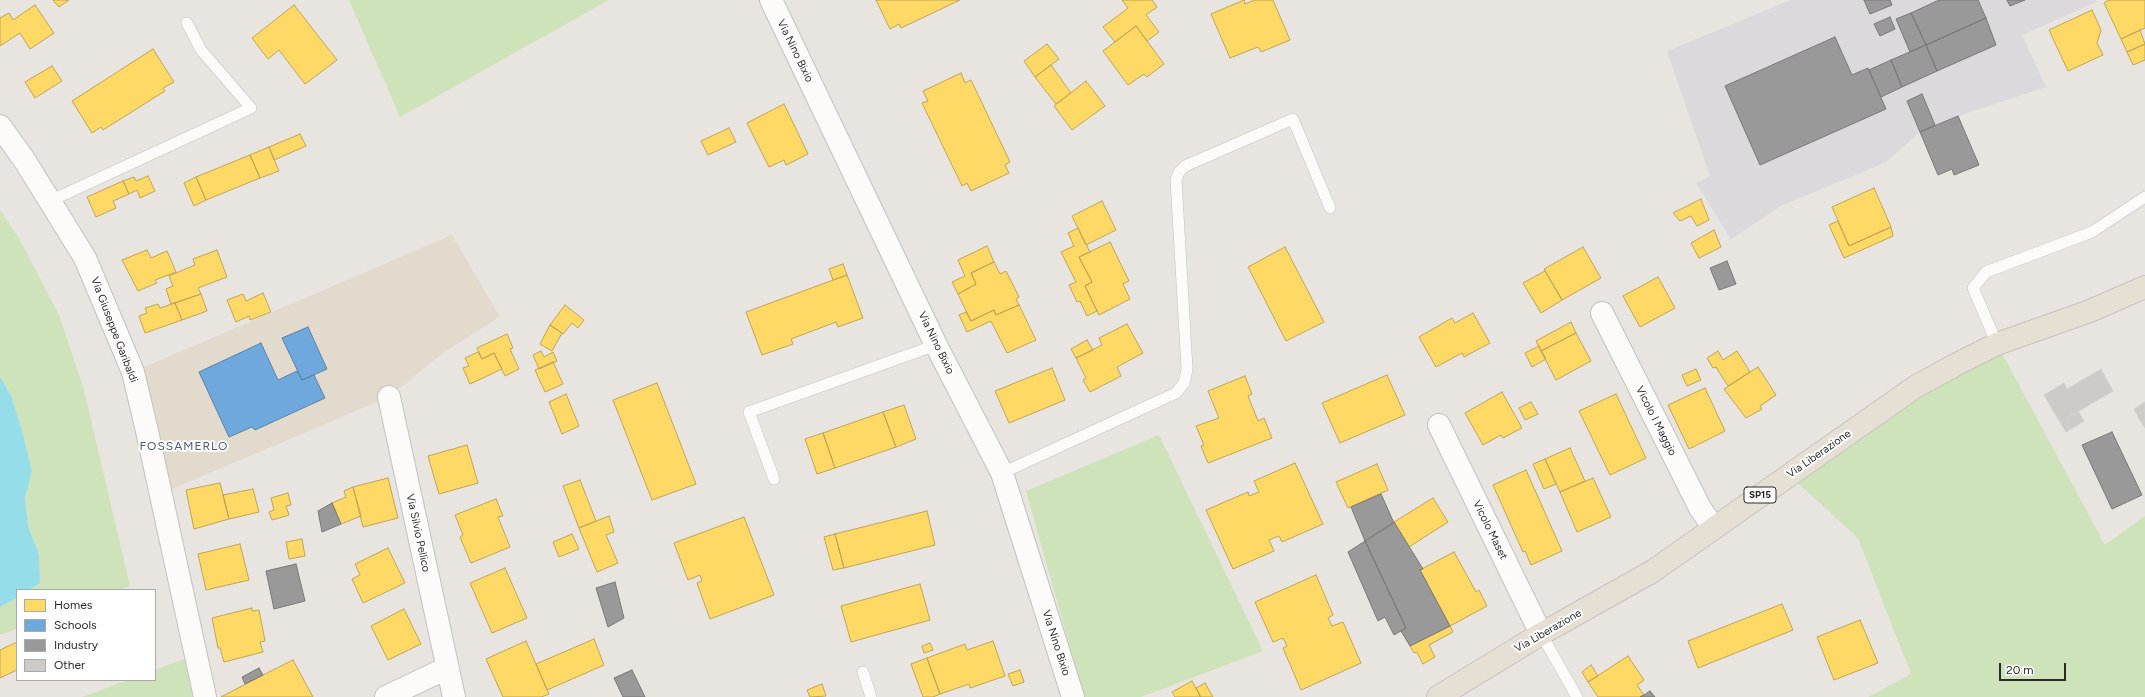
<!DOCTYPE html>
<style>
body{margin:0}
#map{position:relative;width:2145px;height:697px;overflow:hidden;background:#e8e4e0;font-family:Figtree,sans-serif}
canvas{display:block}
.legend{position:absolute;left:16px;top:589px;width:140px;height:92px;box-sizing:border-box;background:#fff;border:1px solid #aaa;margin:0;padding:5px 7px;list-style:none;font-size:12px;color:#2a2a2a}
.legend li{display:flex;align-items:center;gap:8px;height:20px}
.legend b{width:20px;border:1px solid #aaa}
.scale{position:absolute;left:1999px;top:663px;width:67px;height:18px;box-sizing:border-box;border:2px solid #2a2a2a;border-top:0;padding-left:5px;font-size:12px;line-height:14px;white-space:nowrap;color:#2a2a2a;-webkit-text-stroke:3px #fff;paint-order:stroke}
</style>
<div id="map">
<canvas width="2145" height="697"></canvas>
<ul class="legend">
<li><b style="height:11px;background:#ffd966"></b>Homes</li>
<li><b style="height:11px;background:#6fa8dc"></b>Schools</li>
<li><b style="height:11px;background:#999"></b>Industry</li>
<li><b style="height:11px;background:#cdcac7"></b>Other</li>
</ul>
<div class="scale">20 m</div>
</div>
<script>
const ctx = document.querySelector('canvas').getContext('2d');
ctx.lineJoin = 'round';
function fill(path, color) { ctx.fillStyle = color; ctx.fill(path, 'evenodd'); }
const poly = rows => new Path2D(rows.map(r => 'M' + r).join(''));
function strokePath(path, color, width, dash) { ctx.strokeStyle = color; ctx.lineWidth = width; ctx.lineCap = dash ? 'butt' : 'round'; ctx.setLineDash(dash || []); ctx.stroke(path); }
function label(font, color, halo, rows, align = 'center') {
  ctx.font = font + ' Figtree,sans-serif'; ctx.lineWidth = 4; ctx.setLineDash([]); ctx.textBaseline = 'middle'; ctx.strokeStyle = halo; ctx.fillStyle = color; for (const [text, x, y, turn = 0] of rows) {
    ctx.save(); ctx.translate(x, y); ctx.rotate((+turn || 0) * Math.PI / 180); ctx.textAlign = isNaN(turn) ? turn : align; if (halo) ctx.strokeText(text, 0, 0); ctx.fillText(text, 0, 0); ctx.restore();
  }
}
fill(poly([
 [1791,0,2095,0,2097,2,2022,35,2046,87,1958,116,1920,132,1886,162,1781,206,1731,239,1696,183,1710,176,1667,51]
]), '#dbd9dc');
fill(poly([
 [452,235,500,317,444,352,389,397,160,494,133,372]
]), '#e3dace');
fill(poly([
 [349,0,609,0,400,117],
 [0,210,20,240,60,317,83,386,130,586,119,590,29,590,40,583,39,555,28,526,25,498,32,471,22,430,11,395,0,377],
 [1997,344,2105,545,2145,516,2145,697,1868,697,1911,674,1858,538,1789,475],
 [1159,435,1263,651,1141,697,1084,697,1026,491],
 [17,598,17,629,0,635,0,607],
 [195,655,205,697,82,697,128,680,155,680,155,670]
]), '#cfe3ba');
fill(poly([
 [0,377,11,395,22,430,32,471,25,498,28,526,39,555,40,583,29,590,17,590,17,598,0,607]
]), '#95dde9');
const homes = poly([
 [53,0,69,0,59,7,53,0],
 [876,0,960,0,901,28,899,24,890,29,876,0],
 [1122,0,1152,0,1157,7,1146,15,1159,32,1147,41,1136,26,1115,42,1103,27,1128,8,1122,0],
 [1244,0,1245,4,1255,0,1273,0,1290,40,1261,52,1258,47,1230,58,1211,14,1244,0],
 [2109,0,2145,0,2145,28,2121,39,2104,3,2109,0],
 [35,5,54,33,30,49,20,33,0,46,0,18,9,13,13,20,35,5],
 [294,5,337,60,305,84,279,50,268,59,252,38,294,5],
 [2092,10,2101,30,2097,43,2103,55,2068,71,2049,30,2092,10],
 [1136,26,1164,64,1147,77,1144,74,1128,85,1103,51,1136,26],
 [2140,30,2145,44,2127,52,2121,39,2140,30],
 [1047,44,1059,59,1035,77,1024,61,1047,44],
 [2145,44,2145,60,2133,65,2127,52,2145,44],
 [153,49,174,82,163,88,165,91,103,130,101,127,92,133,72,101,153,49],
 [1051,65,1071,93,1056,104,1035,77,1051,65],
 [52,66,62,81,35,98,25,82,52,66],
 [961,73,965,83,971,80,1010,162,1005,165,1009,173,971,191,967,183,962,186,922,103,928,101,923,91,961,73],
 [1086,81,1105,106,1072,130,1054,106,1086,81],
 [784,104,808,154,786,165,784,160,769,167,747,123,784,104],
 [729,128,736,142,708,155,701,141,729,128],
 [300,134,306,146,274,160,269,147,300,134],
 [269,147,279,171,260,178,250,155,269,147],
 [250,155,260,178,206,200,196,177,250,155],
 [148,176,155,191,140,198,137,190,129,194,123,181,134,177,136,181,148,176],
 [196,177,206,200,194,206,184,183,196,177],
 [123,181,129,194,113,201,116,208,96,217,87,197,123,181],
 [1874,188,1891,227,1849,246,1832,207,1874,188],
 [1701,199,1709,220,1697,226,1691,216,1680,221,1673,213,1701,199],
 [1102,201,1116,230,1086,245,1072,216,1102,201],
 [1838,221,1849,246,1891,227,1893,236,1844,258,1829,225,1838,221],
 [1078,228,1090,252,1079,257,1092,282,1085,286,1097,311,1087,316,1080,301,1077,302,1069,285,1076,282,1061,252,1074,246,1068,233,1078,228],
 [1714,230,1721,247,1699,258,1691,243,1714,230],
 [1110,242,1129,281,1123,284,1130,299,1099,315,1085,286,1092,282,1079,257,1110,242],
 [987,246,994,262,971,273,976,284,958,294,952,282,965,276,958,260,987,246],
 [1285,247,1324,322,1286,341,1248,267,1285,247],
 [1583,247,1601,278,1562,300,1544,269,1583,247],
 [147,250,151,258,167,251,176,272,155,280,157,283,138,291,122,260,147,250],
 [217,250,227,277,198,288,201,294,171,304,166,289,173,286,169,276,195,265,193,259,217,250],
 [994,262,1000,274,1006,271,1019,297,1016,299,1019,305,996,315,994,310,971,321,958,294,976,284,971,273,994,262],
 [843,264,847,275,833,280,829,269,843,264],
 [1545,271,1562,300,1541,313,1523,283,1545,271],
 [847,275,863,318,838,327,836,322,791,339,793,344,762,355,746,312,847,275],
 [1658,277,1675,308,1640,327,1623,296,1658,277],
 [263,293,271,312,250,320,249,316,236,322,227,300,243,294,246,301,263,293],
 [201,294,207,311,182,320,175,303,201,294],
 [175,303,182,320,145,333,139,316,147,313,145,308,158,304,160,308,175,303],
 [565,305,584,320,578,328,572,323,563,334,550,325,565,305],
 [1019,305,1036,340,1007,353,991,321,967,332,959,315,966,312,971,321,994,310,996,315,1019,305],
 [1473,313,1490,343,1464,357,1462,353,1436,367,1419,337,1452,318,1455,323,1473,313],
 [1571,322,1576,333,1541,351,1536,341,1571,322],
 [1127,324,1143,353,1117,367,1121,376,1090,392,1083,380,1086,378,1076,358,1102,345,1099,338,1127,324],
 [550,325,562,333,552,351,540,344,550,325],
 [1576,333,1591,361,1556,380,1541,351,1576,333],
 [507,334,513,348,510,349,519,369,505,376,494,353,482,359,477,348,507,334],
 [1087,340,1093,350,1076,358,1071,349,1087,340],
 [1539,346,1546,359,1532,367,1525,353,1539,346],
 [541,351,544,357,553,352,557,361,539,369,533,355,541,351],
 [1718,351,1723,360,1737,351,1750,372,1728,386,1716,367,1713,368,1707,358,1718,351],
 [478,352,482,359,494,353,502,369,470,384,463,368,469,366,465,358,478,352],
 [553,362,563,384,545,392,535,370,553,362],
 [1758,367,1776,395,1760,406,1762,409,1746,418,1724,389,1758,367],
 [1052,368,1065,400,1009,423,995,391,1052,368],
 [1696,369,1701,380,1687,386,1682,375,1696,369],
 [1387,375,1405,415,1340,443,1322,403,1387,375],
 [1245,376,1252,394,1248,396,1258,421,1264,418,1272,438,1208,463,1201,446,1204,445,1196,426,1219,418,1208,391,1245,376],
 [657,383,696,484,652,500,613,400,657,383],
 [1705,388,1725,431,1689,449,1668,405,1705,388],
 [1502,392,1522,428,1503,438,1501,435,1483,445,1465,413,1502,392],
 [566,394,579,426,562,434,549,402,566,394],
 [1616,394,1646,458,1610,475,1579,411,1616,394],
 [1531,402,1538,414,1525,420,1519,408,1531,402],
 [904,405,916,439,896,447,883,412,904,405],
 [883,412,896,447,835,468,823,433,883,412],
 [823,433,835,468,817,474,805,439,823,433],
 [467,445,478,483,439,494,428,456,467,445],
 [1570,448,1585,481,1560,492,1545,459,1570,448],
 [1545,459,1556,484,1544,489,1533,464,1545,459],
 [1295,463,1323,524,1282,542,1279,536,1269,540,1274,551,1233,569,1206,510,1248,492,1249,496,1259,492,1254,481,1295,463],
 [1377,464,1388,490,1348,508,1336,482,1377,464],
 [1526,470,1562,551,1531,565,1525,551,1523,552,1493,485,1526,470],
 [388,478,398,518,363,527,353,487,388,478],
 [1593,478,1611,517,1577,532,1560,492,1593,478],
 [580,480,596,521,579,528,563,486,580,480],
 [220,483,229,519,194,529,186,490,220,483],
 [353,487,361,516,341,524,332,503,346,497,344,491,353,487],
 [253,489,259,512,229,519,223,495,253,489],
 [288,493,291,505,286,506,289,515,272,520,269,512,274,510,271,498,288,493],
 [1433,498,1448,522,1409,547,1394,522,1433,498],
 [496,499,503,516,498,517,510,547,471,563,460,537,463,535,455,515,496,499],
 [927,511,935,545,844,568,835,534,927,511],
 [609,516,614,532,606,535,618,563,597,572,579,528,609,516],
 [744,517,774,595,710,619,697,583,702,581,700,575,688,580,674,543,744,517],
 [572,534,579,549,559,557,553,542,572,534],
 [835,534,844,568,833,570,824,537,835,534],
 [302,539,305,556,289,559,286,542,302,539],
 [240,544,249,580,206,590,198,554,240,544],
 [388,548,405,583,363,603,352,579,360,575,355,564,388,548],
 [1454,552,1476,592,1479,590,1487,606,1450,626,1420,570,1454,552],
 [505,568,527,618,492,633,470,583,505,568],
 [1316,575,1333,615,1328,618,1332,626,1343,622,1361,663,1301,690,1283,648,1287,646,1283,638,1273,642,1255,602,1316,575],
 [920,584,930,620,851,642,841,606,920,584],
 [1782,604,1793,630,1698,668,1688,641,1782,604],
 [252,608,252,611,259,610,265,641,260,642,263,652,224,662,220,648,218,648,212,618,252,608],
 [404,609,421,644,388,660,371,626,404,609],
 [1860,620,1878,663,1834,680,1817,637,1860,620],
 [1450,626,1453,632,1429,645,1435,657,1423,664,1417,652,1414,653,1410,646,1450,626],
 [594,639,604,665,547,690,536,664,594,639],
 [526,641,549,694,541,697,503,697,486,659,526,641],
 [993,641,1005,676,970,688,969,684,940,694,927,658,965,644,967,650,993,641],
 [17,642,17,670,0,678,0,650,17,642],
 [930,643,933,650,924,653,922,646,930,643],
 [1628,656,1644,680,1637,685,1644,695,1640,697,1598,697,1588,682,1628,656],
 [927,658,940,694,933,697,923,697,911,664,927,658],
 [293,660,313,697,221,697,263,675,293,660],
 [1591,665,1598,676,1588,682,1582,672,1591,665],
 [1020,670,1024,682,1013,686,1008,674,1020,670],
 [1192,681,1201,697,1175,697,1172,692,1192,681],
 [1205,683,1213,697,1200,697,1196,688,1205,683],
 [822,684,826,696,810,697,807,690,822,684]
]);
fill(homes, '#ffd966');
strokePath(homes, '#bfa454', 1);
const schools = poly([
 [308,327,327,369,302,380,282,338,308,327],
 [261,343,278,380,297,371,302,380,314,375,325,398,255,430,252,427,229,437,199,372,261,343]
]);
fill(schools, '#6fa8dc');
strokePath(schools, '#5a82a7', 1);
const industry = poly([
 [1864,0,1890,0,1892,5,1870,14,1864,0],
 [1939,0,1978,0,1986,18,1926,45,1911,13,1939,0],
 [2007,0,2025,0,2010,6,2007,0],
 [1911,13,1926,45,1910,52,1896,19,1911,13],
 [1890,17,1895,29,1880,36,1874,24,1890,17],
 [1986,18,1996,45,1937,71,1926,45,1986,18],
 [1835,37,1852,75,1868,68,1886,109,1760,165,1725,86,1835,37],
 [1926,45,1937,71,1902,87,1891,60,1926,45],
 [1891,60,1902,87,1881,97,1869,70,1891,60],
 [1922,94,1935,125,1920,132,1907,101,1922,94],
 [1958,116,1979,165,1954,175,1952,169,1938,175,1920,132,1958,116],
 [1727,261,1736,284,1719,290,1710,268,1727,261],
 [2112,432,2142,495,2112,509,2082,445,2112,432],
 [1381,494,1394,523,1365,541,1351,507,1381,494],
 [332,503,341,524,322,532,318,511,332,503],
 [1394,522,1423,569,1420,570,1450,626,1410,646,1401,631,1406,628,1365,541,1394,522],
 [1365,541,1406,628,1394,635,1385,617,1378,621,1348,552,1365,541],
 [296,564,305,601,274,609,266,571,296,564],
 [615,582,624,618,608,627,596,588,615,582],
 [259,668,263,675,245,684,242,677,259,668],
 [632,670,645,697,623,697,614,678,632,670],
 [1650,691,1655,697,1640,697,1644,695,1650,691]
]);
fill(industry, '#999');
strokePath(industry, '#787878', 1);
const building = poly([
 [2101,369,2113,391,2060,422,2044,395,2064,383,2067,389,2101,369],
 [2145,402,2145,410,2137,415,2134,409,2145,402],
 [2145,410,2145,428,2137,415,2145,410],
 [2078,411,2084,421,2066,432,2060,422,2078,411]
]);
fill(building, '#cdcac7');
strokePath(building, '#d3d0cc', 1);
const service = poly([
 [50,201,251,108,201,50,187,23],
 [1997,344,1973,288,1986,272,2092,232,2145,197],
 [1002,473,1176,393,1184,383,1187,369,1176,180,1179,172,1185,166,1293,119,1330,208],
 [774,479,749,412,936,345],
 [1541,634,1577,697],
 [863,672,871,697]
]);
const minor = poly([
 [771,0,936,345,1002,473,1073,697],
 [1602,313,1700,508,1713,527],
 [389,397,454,697],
 [1439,425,1541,634],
 [386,697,447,668]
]);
const tertiary = poly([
 [0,126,25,161,85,258,133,372,147,431,205,697]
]);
const primary = poly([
 [1438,697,1541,634,1653,571,1915,387,1955,365,1997,344,2090,311,2145,287]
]);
strokePath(service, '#c2c1c1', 12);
strokePath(minor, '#c2c1c1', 24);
strokePath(tertiary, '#c2c1c1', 24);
strokePath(primary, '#c4c3c1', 24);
strokePath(service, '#fcfbfa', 11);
strokePath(minor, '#fcfbfa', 22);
strokePath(tertiary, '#fcfbfa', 22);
strokePath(primary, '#e6e0d4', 22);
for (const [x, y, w] of [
 [1760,495,32]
]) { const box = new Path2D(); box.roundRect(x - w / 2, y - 8, w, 16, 3); ctx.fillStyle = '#fff'; ctx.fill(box); strokePath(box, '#2a2a2a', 1); }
label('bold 10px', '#2a2a2a', null, [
 ["SP15",1760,495]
]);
label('11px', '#2a2a2a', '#fff', [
 ["Via Nino Bixio",795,51,64],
 ["Via Giuseppe Garibaldi",114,330,69],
 ["Via Nino Bixio",936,343,64],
 ["Vicolo I Maggio",1656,421,63],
 ["Via Liberazione",1819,454,-35],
 ["Vicolo Maset",1490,530,64],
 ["Via Silvio Pellico",418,533,78],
 ["Via Liberazione",1548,631,-30],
 ["Via Nino Bixio",1056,643,72]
]);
ctx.letterSpacing = '1px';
label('12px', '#4b597b', '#fff', [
 ["FOSSAMERLO",184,446]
]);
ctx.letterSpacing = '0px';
</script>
